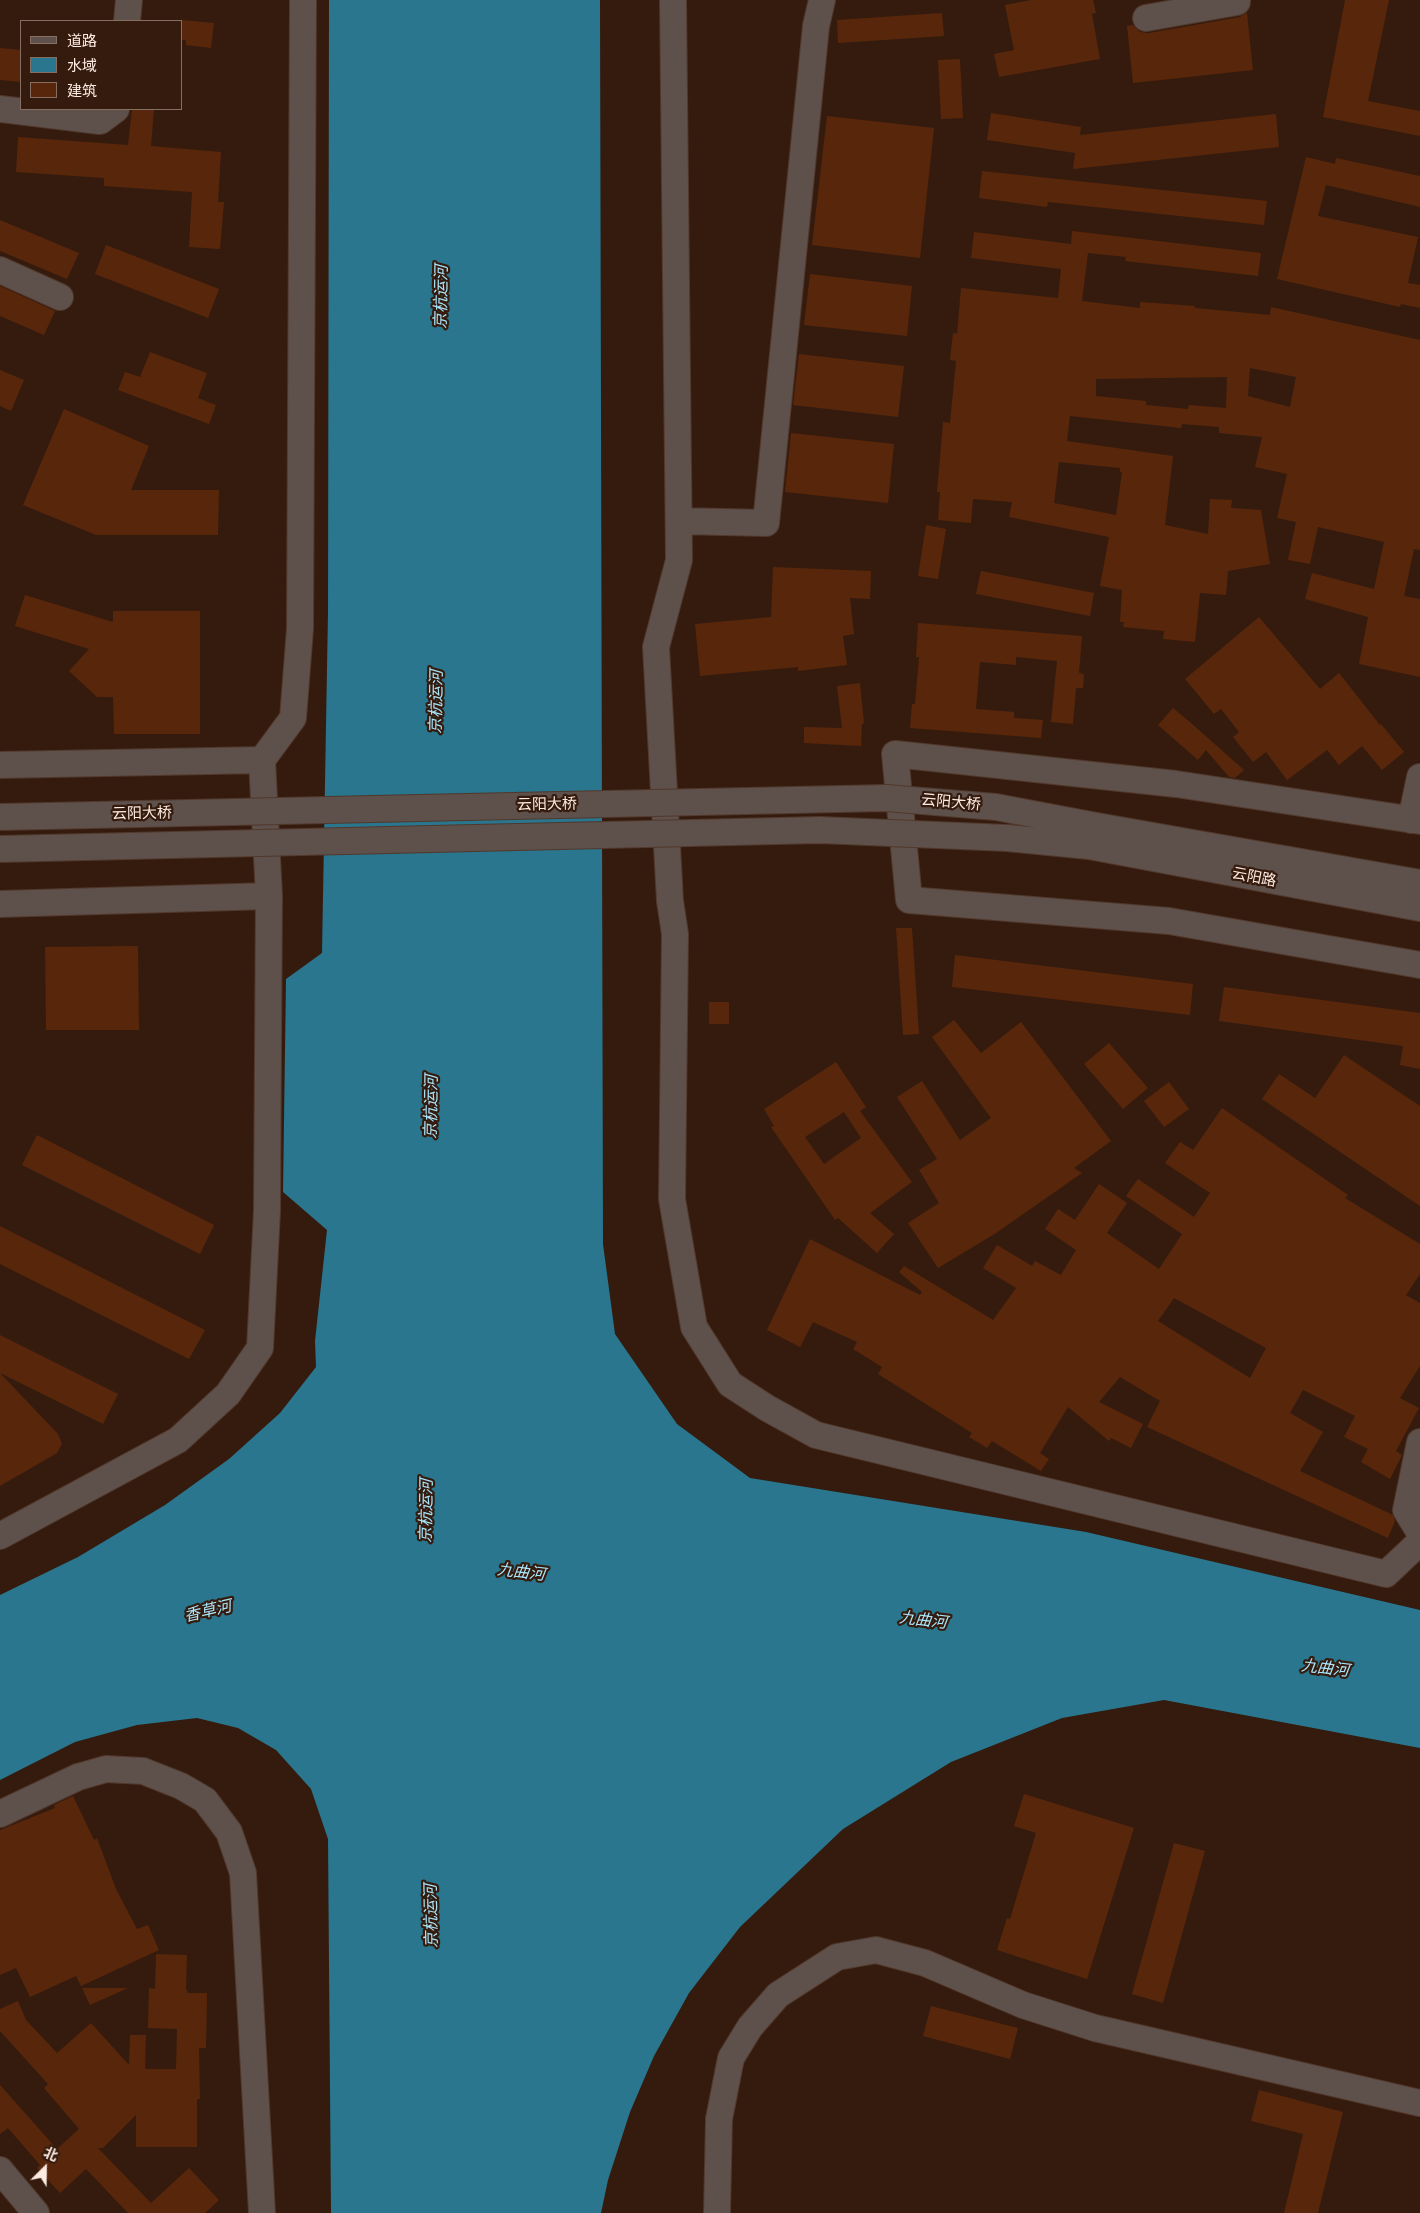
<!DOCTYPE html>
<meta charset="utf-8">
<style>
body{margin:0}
#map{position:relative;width:1420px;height:2213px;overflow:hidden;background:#351b0e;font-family:"DejaVu Sans","Noto Sans SC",sans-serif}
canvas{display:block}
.legend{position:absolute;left:20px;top:20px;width:162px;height:90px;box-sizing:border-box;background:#351b0e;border:1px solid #856e62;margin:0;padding:6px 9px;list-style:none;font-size:15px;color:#fdeae1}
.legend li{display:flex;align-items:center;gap:10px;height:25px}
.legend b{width:25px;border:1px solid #856e62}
.north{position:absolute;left:20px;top:2143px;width:50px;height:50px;-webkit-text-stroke:4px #351b0e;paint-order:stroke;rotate:23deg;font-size:14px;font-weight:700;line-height:20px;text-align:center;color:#fdeae1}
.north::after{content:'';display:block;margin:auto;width:18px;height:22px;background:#fdeae1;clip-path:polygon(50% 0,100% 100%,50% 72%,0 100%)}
</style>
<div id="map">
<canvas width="1420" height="2213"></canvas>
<ul class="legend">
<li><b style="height:6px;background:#5e504a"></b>道路</li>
<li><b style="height:14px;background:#29768e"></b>水域</li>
<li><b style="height:14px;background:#58270b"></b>建筑</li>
</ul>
<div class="north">北</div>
</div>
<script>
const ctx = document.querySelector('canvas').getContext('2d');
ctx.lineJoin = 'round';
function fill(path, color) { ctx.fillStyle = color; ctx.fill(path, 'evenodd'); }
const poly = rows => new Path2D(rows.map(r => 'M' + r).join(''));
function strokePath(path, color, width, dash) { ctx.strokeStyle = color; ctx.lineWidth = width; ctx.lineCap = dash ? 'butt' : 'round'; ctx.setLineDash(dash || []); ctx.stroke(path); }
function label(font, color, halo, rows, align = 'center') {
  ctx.font = font + ' "DejaVu Sans","Noto Sans SC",sans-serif'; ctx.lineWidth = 4.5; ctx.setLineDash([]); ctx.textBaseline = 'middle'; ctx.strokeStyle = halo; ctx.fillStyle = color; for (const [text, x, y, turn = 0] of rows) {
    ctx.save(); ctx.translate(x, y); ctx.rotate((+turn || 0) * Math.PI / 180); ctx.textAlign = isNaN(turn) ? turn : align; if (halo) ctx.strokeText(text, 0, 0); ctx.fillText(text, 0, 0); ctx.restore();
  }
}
fill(poly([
 [329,0,600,0,603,1244,615,1334,677,1424,750,1478,1086,1532,1420,1610,1420,1748,1164,1700,1062,1718,951,1762,843,1829,740,1927,689,1993,654,2056,630,2112,608,2180,601,2213,331,2213,328,1839,311,1789,276,1750,238,1728,197,1718,137,1725,75,1742,0,1780,0,1595,78,1557,165,1505,229,1459,280,1413,316,1367,315,1341,327,1230,283,1192,286,979,322,953,328,612]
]), '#29768e');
fill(poly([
 [1031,0,1093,0,1096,13,1092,14,1100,59,999,77,994,54,1014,50,1005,5],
 [1345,0,1389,0,1368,101,1420,111,1420,136,1323,117],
 [942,13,944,36,838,43,837,20],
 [1247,13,1253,70,1133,83,1127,26,1133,25,1140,32,1149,33,1240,17],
 [181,20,214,23,211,48,186,45,186,40,181,40],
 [0,48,21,50,21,82,0,80],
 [960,59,963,118,941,119,938,60],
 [132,109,154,109,151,146,221,152,218,202,224,202,220,249,189,247,192,192,104,186,104,178,16,172,18,137,128,145],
 [991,113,1081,127,1080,135,1276,114,1279,147,1073,169,1075,153,987,140],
 [827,116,934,128,920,258,812,245],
 [1306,157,1335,164,1336,158,1420,176,1420,207,1326,185,1318,216,1418,237,1408,283,1420,285,1420,308,1401,304,1400,307,1277,279],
 [982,171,1267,201,1264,225,1048,202,1047,207,979,198],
 [0,220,79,253,67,279,0,251],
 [1072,231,1261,253,1258,276,1125,261,1126,257,1088,253,1082,301,1140,308,1140,302,1195,306,1195,308,1270,315,1271,307,1420,340,1420,550,1414,549,1404,596,1420,599,1420,677,1359,664,1368,617,1305,599,1312,573,1374,589,1384,542,1318,527,1310,564,1288,560,1296,522,1277,518,1287,474,1255,467,1262,437,1219,433,1219,427,1182,424,1181,428,1070,416,1067,441,1173,456,1165,525,1208,534,1210,499,1232,500,1231,508,1261,510,1270,564,1228,571,1226,595,1200,593,1195,642,1163,639,1164,631,1123,627,1124,622,1120,622,1122,590,1100,586,1109,537,1009,517,1012,502,973,499,971,523,938,520,940,492,937,492,943,422,950,423,956,361,950,360,953,333,957,334,961,288,1058,298,1061,269,971,258,974,232,1071,244],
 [1250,368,1296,377,1290,407,1248,396],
 [1227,377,1226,408,1189,405,1188,409,1146,405,1146,401,1096,396,1096,379],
 [1059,462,1120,468,1120,472,1122,472,1116,515,1054,503],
 [106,245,219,289,208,318,95,274],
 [810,274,912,286,907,336,804,325],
 [0,286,55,311,44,335,0,316],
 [150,352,207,373,198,398,216,405,209,424,118,390,125,372,140,377],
 [799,354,904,366,898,417,793,405],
 [0,370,24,380,11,411,0,406],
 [64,409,149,446,131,490,219,490,218,535,96,535,23,505],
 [791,433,894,444,888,503,785,492],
 [926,525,946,529,938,579,918,576],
 [773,567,871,571,870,599,850,598,854,634,843,636,847,665,798,671,798,667,700,676,695,624,771,617],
 [981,571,1094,593,1090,616,976,594],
 [25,595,113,622,113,611,200,611,200,734,114,734,113,697,97,697,69,671,89,649,15,626],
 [1259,617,1320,689,1339,673,1380,725,1381,724,1404,752,1382,770,1362,746,1339,765,1327,750,1287,780,1266,752,1253,762,1233,737,1239,732,1221,709,1214,714,1185,679],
 [918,623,1082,636,1079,673,1084,674,1083,688,1076,688,1073,724,1051,722,1057,661,1016,657,1016,665,980,662,976,709,1014,712,1014,718,1043,720,1041,738,910,728,912,704,915,704,919,657,916,657],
 [860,683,864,723,862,724,861,746,804,743,804,727,842,728,837,686],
 [1173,708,1191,723,1244,770,1235,778,1229,777,1206,750,1198,760,1158,725],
 [896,928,912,928,919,1034,903,1035],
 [138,946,139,1030,46,1030,45,947],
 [955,955,1193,984,1190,1015,952,987],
 [1224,987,1420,1013,1420,1069,1400,1065,1403,1046,1219,1021],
 [709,1002,729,1002,729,1024,709,1024],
 [954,1020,981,1053,1021,1022,1111,1141,1074,1168,1082,1173,996,1233,938,1268,908,1223,939,1203,919,1170,937,1159,897,1097,922,1081,960,1140,991,1118,932,1037],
 [1109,1043,1148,1088,1123,1109,1084,1064],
 [1344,1055,1420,1106,1420,1206,1262,1099,1279,1074,1315,1098],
 [836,1062,866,1107,860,1111,912,1182,870,1213,894,1234,877,1253,838,1218,835,1220,771,1127,774,1126,764,1109],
 [844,1112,861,1138,824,1164,805,1137],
 [1169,1082,1189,1109,1164,1127,1144,1101],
 [1222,1108,1348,1195,1345,1198,1420,1244,1420,1274,1406,1295,1420,1303,1420,1366,1400,1398,1419,1408,1396,1451,1402,1455,1390,1479,1361,1462,1368,1449,1344,1437,1355,1416,1303,1390,1290,1413,1323,1432,1300,1471,1393,1515,1395,1521,1388,1538,1147,1427,1160,1401,1120,1377,1099,1402,1143,1424,1131,1448,1111,1438,1109,1441,1068,1407,1040,1453,1049,1459,1041,1471,992,1441,987,1448,969,1437,972,1433,878,1374,882,1367,853,1349,857,1342,813,1322,800,1347,767,1330,810,1239,920,1295,922,1292,899,1272,904,1266,993,1320,1016,1288,983,1268,997,1245,1032,1266,1035,1261,1061,1275,1076,1250,1045,1229,1058,1209,1075,1220,1099,1184,1127,1203,1107,1233,1159,1269,1182,1234,1126,1196,1138,1179,1194,1217,1210,1193,1165,1163,1180,1142,1193,1150],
 [1174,1298,1266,1348,1250,1378,1158,1321],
 [37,1135,214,1225,200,1254,22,1165],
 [0,1226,205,1330,189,1359,0,1264],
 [0,1335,118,1394,103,1424,0,1373],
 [0,1373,58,1434,62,1444,57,1453,0,1486],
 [1024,1794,1134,1828,1087,1979,997,1950,1007,1918,1010,1919,1036,1833,1014,1826],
 [73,1796,94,1840,97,1838,116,1889,137,1929,148,1925,159,1950,81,1986,76,1976,30,1997,16,1968,0,1975,0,1830,55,1808,54,1805],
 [1174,1843,1205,1851,1163,2003,1132,1994],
 [156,1954,187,1955,186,1989,188,1993,207,1993,206,2048,199,2048,200,2099,197,2099,197,2147,136,2147,136,2115,103,2148,98,2148,151,2203,189,2168,219,2200,205,2213,128,2213,86,2169,60,2193,37,2168,40,2165,8,2128,0,2134,0,2085,57,2149,79,2129,44,2088,48,2084,0,2031,0,2009,18,2001,26,2020,57,2053,91,2023,129,2065,130,2035,146,2035,145,2069,176,2069,177,2029,148,2028,149,1988,155,1989],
 [82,1988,128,1988,90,2005],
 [931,2006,1018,2028,1010,2059,923,2036],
 [1259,2090,1343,2112,1318,2213,1284,2213,1303,2134,1251,2121]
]), '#58270b');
const minor = poly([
 [673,0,679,560,656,647,670,901,675,934,672,1199,694,1327,730,1384,767,1408,816,1435,1386,1574,1420,1542],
 [1146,18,1237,2,1237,0],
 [127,21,129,0],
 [0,109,100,121,116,109],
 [0,270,60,297],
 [679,521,766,523,816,26,822,0],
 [0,765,262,760],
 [1411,820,1420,777],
 [1420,821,1176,784,895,754,909,900,1169,921,1420,965],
 [1091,825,1420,883],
 [1089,846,1420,908],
 [0,904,269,896],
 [1420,1442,1406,1510,1420,1533],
 [0,1536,178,1440,228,1394,260,1348,267,1211,269,896,262,760,293,718,300,629,303,0],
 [0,1814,78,1777,106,1769,143,1771,181,1786,205,1800,229,1832,243,1873,262,2213],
 [0,2170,36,2213],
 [717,2213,719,2119,731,2058,750,2027,778,1995,837,1957,876,1950,925,1963,1023,2005,1095,2028,1420,2103]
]);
strokePath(minor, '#51382c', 28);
strokePath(minor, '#5e504a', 26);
const minorBridge = poly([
 [0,817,886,798,996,807,1091,825],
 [0,849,820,830,1007,838,1089,846]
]);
strokePath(minorBridge, '#51382c', 28, []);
strokePath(minorBridge, '#5e504a', 26);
label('15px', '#fdeae1', '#351b0e', [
 ["云阳大桥",951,803,5],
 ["云阳大桥",547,805,-1],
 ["云阳大桥",142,814,-1],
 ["云阳路",1254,878,11]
]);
label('italic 16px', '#a9e5fb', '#351b0e', [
 ["京杭运河",442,297,-89],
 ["京杭运河",437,702,-89],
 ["京杭运河",432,1107,-89],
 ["京杭运河",427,1511,-89],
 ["九曲河",521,1573,7],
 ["香草河",208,1612,-13],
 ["九曲河",923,1621,7],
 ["九曲河",1325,1669,7],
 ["京杭运河",432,1916,-91]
]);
</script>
